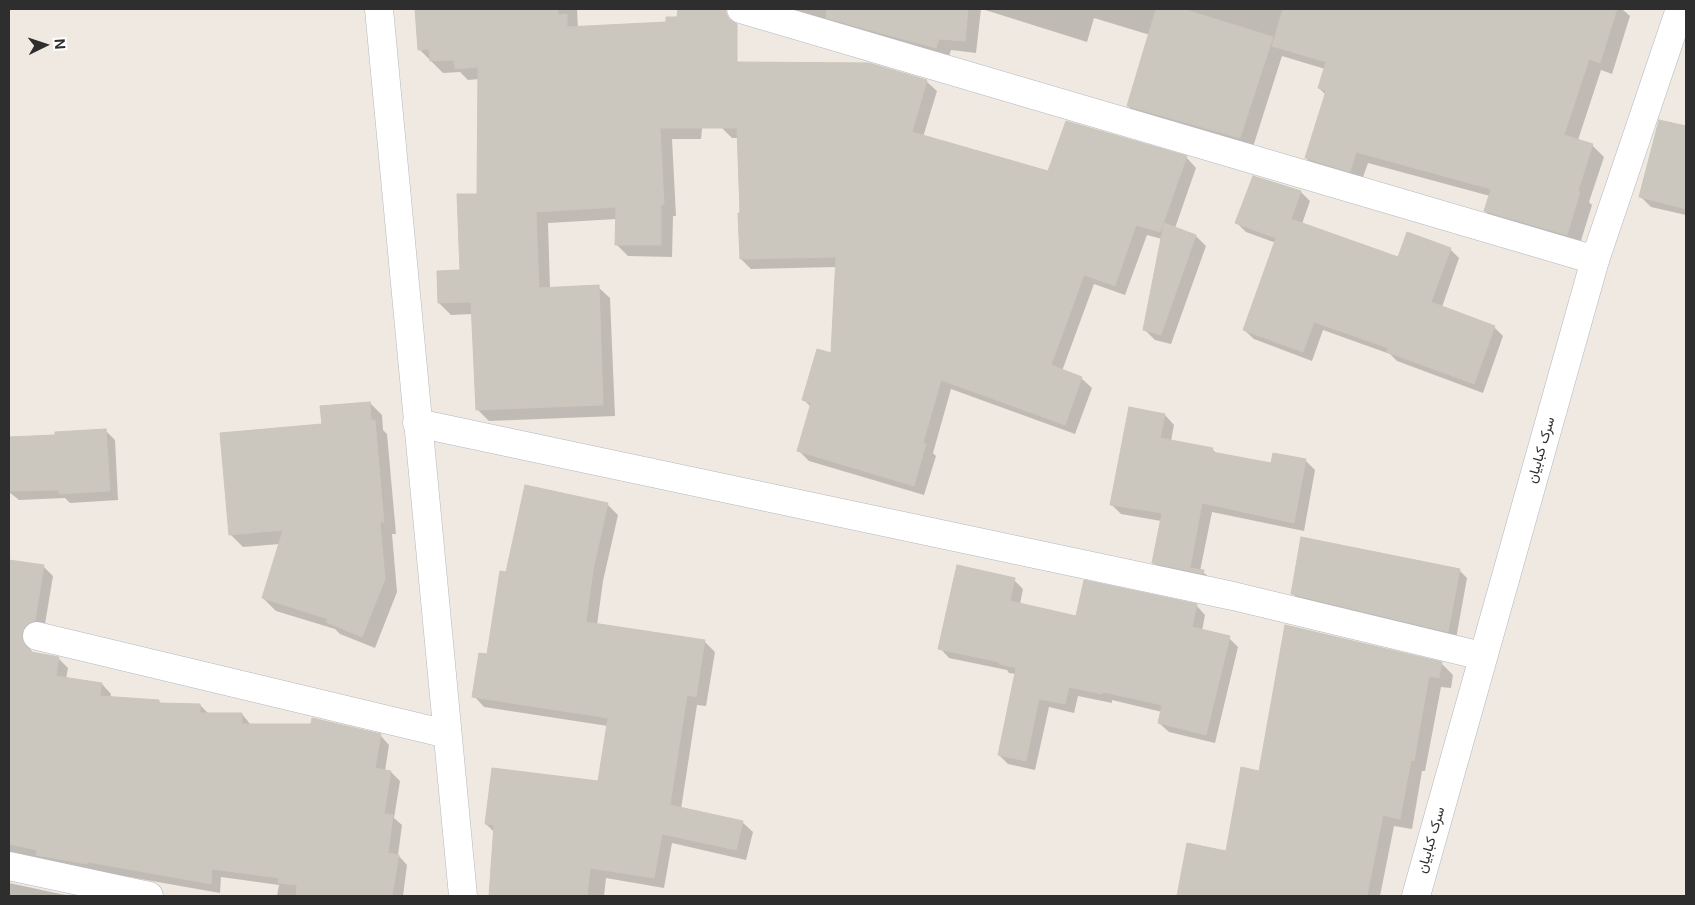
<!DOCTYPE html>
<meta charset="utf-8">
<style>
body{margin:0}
#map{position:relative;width:1695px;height:905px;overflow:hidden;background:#efe9e1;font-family:Inter,sans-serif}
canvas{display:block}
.frame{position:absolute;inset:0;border:10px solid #2e2e2e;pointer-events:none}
.north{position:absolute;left:20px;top:20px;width:50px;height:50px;-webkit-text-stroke:4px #fff;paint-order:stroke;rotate:86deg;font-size:14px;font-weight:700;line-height:20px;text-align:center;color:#2e2e2e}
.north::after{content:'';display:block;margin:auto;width:18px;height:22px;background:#2e2e2e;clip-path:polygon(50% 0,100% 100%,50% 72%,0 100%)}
</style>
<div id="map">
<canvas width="1695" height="905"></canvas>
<div class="frame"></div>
<div class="north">N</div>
</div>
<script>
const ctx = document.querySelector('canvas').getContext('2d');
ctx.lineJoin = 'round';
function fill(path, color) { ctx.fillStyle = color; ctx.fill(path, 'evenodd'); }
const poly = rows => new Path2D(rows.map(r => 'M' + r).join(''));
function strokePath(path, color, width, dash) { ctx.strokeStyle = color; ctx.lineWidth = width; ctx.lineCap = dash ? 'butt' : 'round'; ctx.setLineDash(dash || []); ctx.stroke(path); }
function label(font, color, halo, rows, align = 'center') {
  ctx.font = font + ' Inter,Vazirmatn,sans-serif'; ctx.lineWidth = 4; ctx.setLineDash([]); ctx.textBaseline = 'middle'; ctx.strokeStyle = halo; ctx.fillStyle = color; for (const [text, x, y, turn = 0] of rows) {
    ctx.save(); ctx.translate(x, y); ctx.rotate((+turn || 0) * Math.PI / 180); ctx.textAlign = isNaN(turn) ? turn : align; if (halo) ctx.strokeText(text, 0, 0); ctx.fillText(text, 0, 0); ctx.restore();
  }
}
fill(poly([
 [417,9,577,9,578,28,712,33,701,139,672,139,676,216,673,216,672,257,628,256,616,244,617,219,548,223,550,288,598,287,610,298,615,416,489,421,477,409,473,314,451,315,439,303,461,271,479,195,479,79,468,80,460,72,443,73,419,49],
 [770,9,981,9,976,53,951,50,948,59],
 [982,9,1622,9,1630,16,1612,74,1601,70,1578,140,1592,145,1604,157,1589,202,1592,205,1579,247,1497,223,1485,211,1490,196,1368,163,1361,183,1318,170,1306,158,1326,95,1319,88,1325,69,1282,56,1252,150,1140,118,1128,106,1150,35,1094,18,1087,42],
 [926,81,937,91,923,137,1049,172,1186,157,1196,168,1175,228,1196,236,1206,246,1171,344,1155,340,1145,330,1162,239,1147,235,1125,295,1094,284,1062,371,1081,378,1092,388,1075,434,951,389,933,453,936,456,924,495,809,461,799,451,811,407,804,400,832,355,836,267,751,269,741,259,739,138,732,138,722,128],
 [1660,121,1686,128,1686,215,1651,207,1641,197],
 [1301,192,1310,201,1302,224,1399,259,1450,249,1459,258,1442,307,1494,327,1503,336,1483,393,1397,361,1390,354,1323,330,1312,361,1254,339,1244,330,1276,243,1246,232,1237,223],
 [370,403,382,415,383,430,387,434,396,534,392,534,397,592,375,648,340,634,335,629,276,611,263,598,280,544,243,547,230,534,324,425],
 [1165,415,1174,425,1171,441,1212,449,1218,455,1272,465,1305,460,1315,470,1304,531,1212,512,1200,571,1203,572,1213,581,1163,572,1153,562,1161,521,1121,514,1111,504],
 [105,430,115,440,118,500,70,503,65,498,19,500,9,492,9,438,57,436],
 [607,504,618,515,603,581,597,625,704,641,715,652,706,706,697,705,681,809,742,822,753,832,746,860,672,843,664,888,606,878,604,896,490,896,495,833,486,824,599,783,608,726,484,707,474,696,488,656,507,573],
 [9,561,43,566,53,576,44,630,31,643,31,651,33,654,59,659,68,668,66,679,102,684,111,694,110,698,158,701,162,704,200,705,209,714,242,714,251,725,380,735,389,745,385,771,391,772,400,781,394,818,402,825,398,855,407,865,403,896,277,896,279,885,221,877,220,893,118,875,117,880,9,863],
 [1459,570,1467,578,1456,639,1300,601,1292,593],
 [1014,580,1023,589,1020,604,1077,617,1196,605,1205,615,1202,631,1229,638,1238,647,1215,743,1169,732,1159,723,1162,712,1112,700,1112,703,1078,696,1074,713,1049,707,1035,770,1008,764,999,755,1016,674,1009,673,1007,670,949,658,940,648],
 [1442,664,1453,675,1451,688,1441,687,1425,771,1422,771,1412,829,1394,826,1380,896,1179,896,1188,844,1227,852,1260,772],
 [9,883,70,896,9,896]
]), '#0003');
const building = poly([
 [415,9,558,9,558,15,567,14,567,27,666,22,666,17,677,17,678,9,726,9,726,13,729,19,737,24,737,62,869,63,927,80,912,132,1048,171,1066,121,1187,156,1160,232,1136,225,1115,286,1084,275,1051,365,1082,377,1065,425,941,380,923,443,926,444,914,486,797,451,811,403,802,400,817,349,831,353,836,257,740,259,738,213,740,213,737,128,660,128,664,204,661,205,661,245,615,245,616,207,536,212,539,288,599,285,603,405,476,410,471,302,438,303,437,271,460,270,457,194,477,194,478,67,455,69,454,60,430,61,429,49,418,50,415,9],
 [827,9,968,9,965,41,939,39,936,48,826,18,827,9],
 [1156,9,1183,9,1273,37,1240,138,1127,106,1156,9],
 [1283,9,1617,9,1600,63,1589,59,1564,135,1593,144,1578,191,1580,192,1567,235,1484,211,1491,189,1356,152,1350,172,1305,158,1326,91,1318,88,1326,62,1272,46,1283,9],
 [1659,120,1686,126,1686,209,1639,197,1659,120],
 [1253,176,1301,191,1291,219,1398,257,1407,232,1451,248,1431,302,1495,326,1474,384,1387,352,1388,348,1314,322,1303,352,1243,330,1276,238,1235,223,1253,176],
 [1164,223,1196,235,1161,335,1143,330,1164,223],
 [370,402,371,420,375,420,384,522,380,522,385,579,362,637,326,622,328,619,262,598,283,530,229,535,220,433,322,424,320,406,370,402],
 [1129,407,1165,414,1160,438,1213,448,1212,452,1271,463,1273,453,1306,459,1294,523,1202,503,1190,568,1204,570,1203,574,1152,563,1162,513,1110,505,1129,407],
 [106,429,110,491,59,494,59,490,9,491,9,437,55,435,55,432,106,429],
 [525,485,608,503,593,570,586,622,705,640,696,697,687,695,670,805,743,821,736,850,662,834,654,878,590,868,587,896,489,896,494,825,485,824,492,768,598,781,608,718,472,697,479,653,487,654,500,571,506,572,525,485],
 [1301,537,1460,569,1448,632,1291,594,1301,537],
 [9,560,44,565,35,621,25,626,22,633,22,640,26,647,31,650,31,652,59,657,56,676,102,683,100,696,159,700,159,703,200,704,200,713,242,713,242,724,311,724,312,718,381,734,375,768,391,771,384,814,393,815,388,853,399,855,392,896,296,896,297,885,278,883,279,878,212,869,211,884,88,862,87,864,36,855,37,850,9,844,9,560],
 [957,565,1015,578,1010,601,1076,616,1084,580,1197,604,1192,627,1230,636,1206,735,1158,723,1162,705,1103,692,1102,694,1069,687,1065,704,1039,699,1026,761,998,755,1016,668,999,664,999,662,938,649,957,565],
 [1285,625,1442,662,1439,678,1429,676,1414,761,1411,760,1400,819,1383,815,1367,896,1177,896,1187,843,1226,851,1241,767,1259,771,1285,625]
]);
fill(building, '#cbc7bf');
strokePath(building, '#cbc5ba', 1);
const minor = poly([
 [379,9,463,896],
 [741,9,1595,260],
 [417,423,1233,596,1482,656],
 [37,636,447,734],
 [9,866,149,896]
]);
const tertiary = poly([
 [1416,896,1595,260,1680,9]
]);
strokePath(minor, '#b4b7c1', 29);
strokePath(tertiary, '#b4b7c1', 29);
strokePath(minor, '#fff', 28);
strokePath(tertiary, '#fff', 28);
label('14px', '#2e2e2e', '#fff', [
 ["سرک کبابیان",1541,450,-74],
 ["سرک کبابیان",1431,840,-74]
]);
</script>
